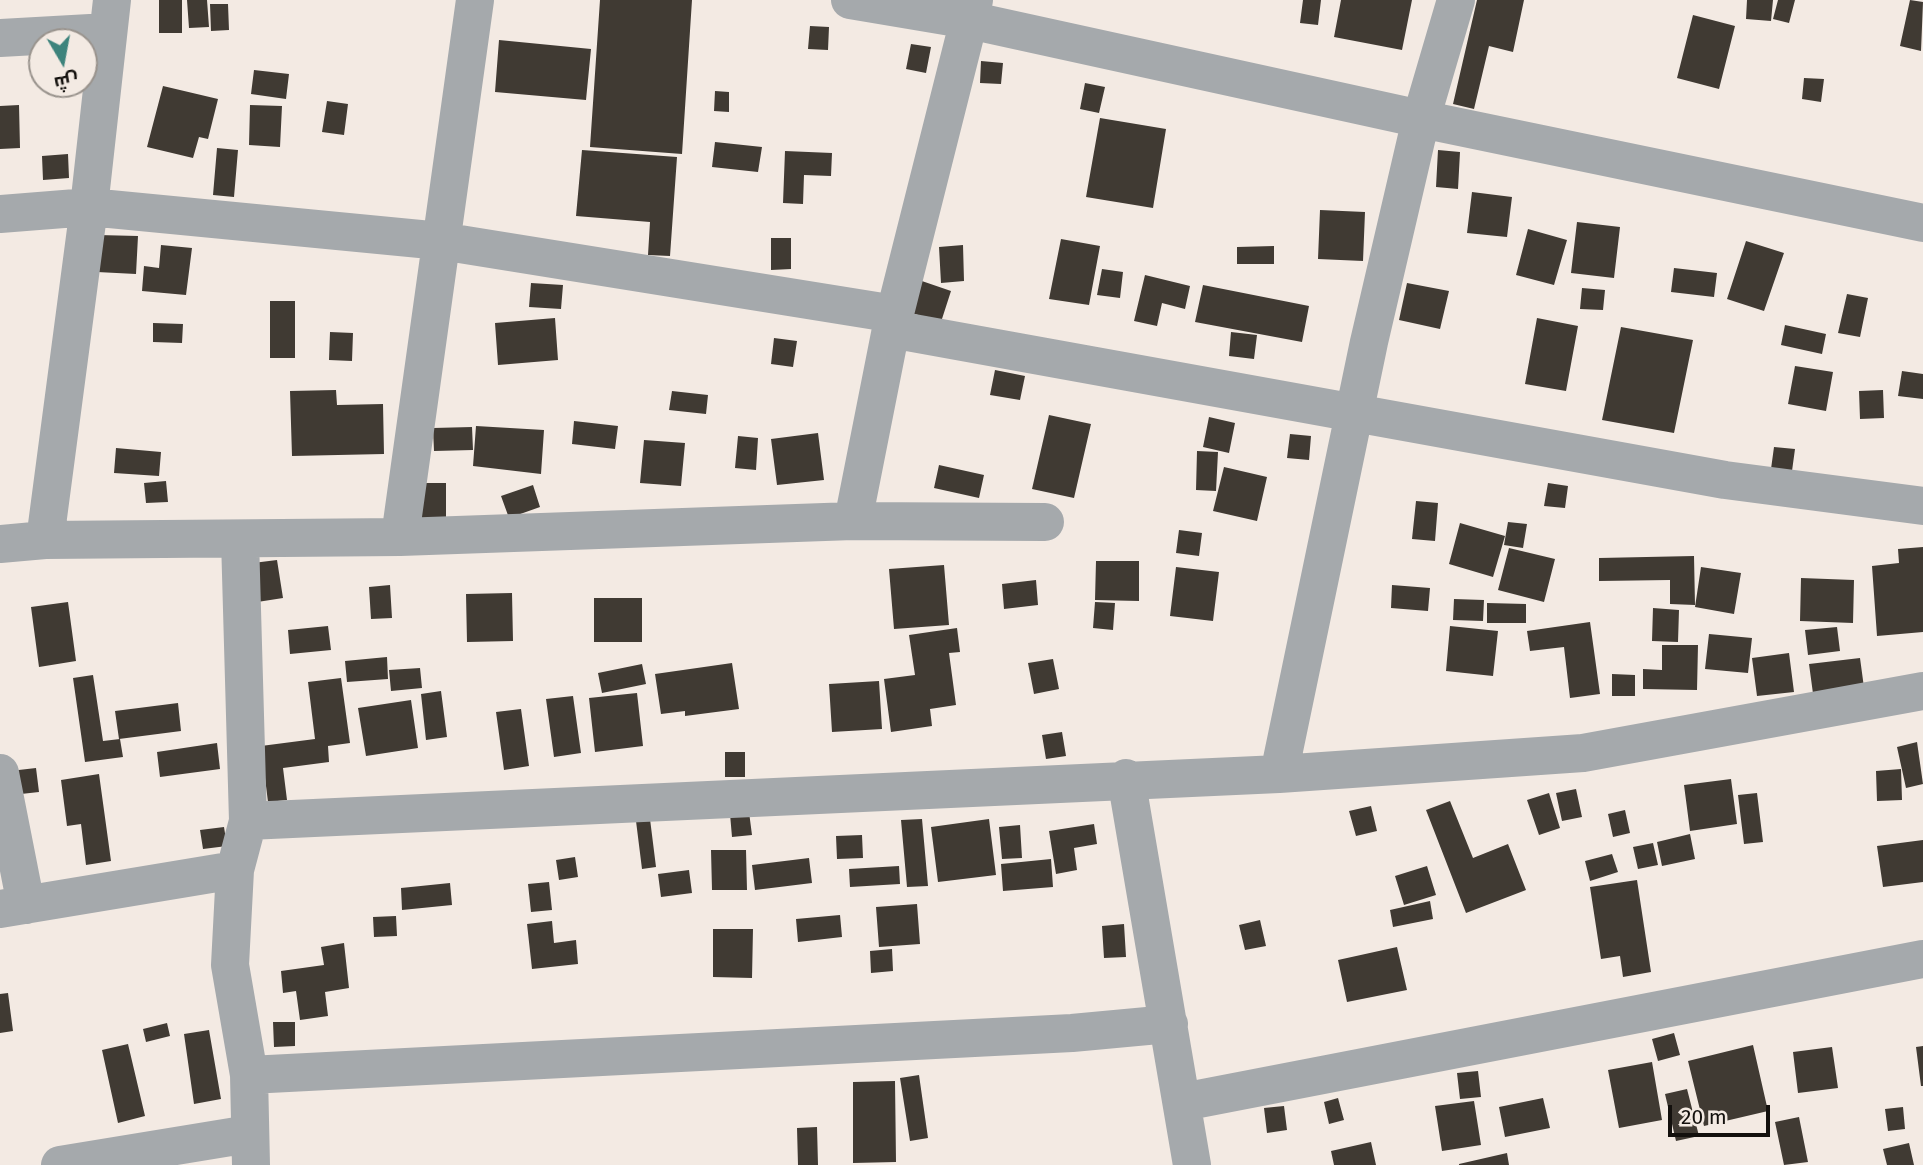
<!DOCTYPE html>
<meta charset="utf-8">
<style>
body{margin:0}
#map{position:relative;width:1923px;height:1165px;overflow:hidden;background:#f3eae3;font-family:"Fira Sans",Cairo,sans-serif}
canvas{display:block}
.north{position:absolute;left:28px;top:28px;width:70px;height:70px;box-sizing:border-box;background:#f3eae3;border:2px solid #99938d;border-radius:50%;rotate:170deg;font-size:19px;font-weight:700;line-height:28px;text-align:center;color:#13100d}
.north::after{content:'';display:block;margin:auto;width:24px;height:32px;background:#3d837c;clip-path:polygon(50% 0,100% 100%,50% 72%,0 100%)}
.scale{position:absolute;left:1668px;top:1105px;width:102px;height:32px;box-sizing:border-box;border:4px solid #13100d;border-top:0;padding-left:9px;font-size:21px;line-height:24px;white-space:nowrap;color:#13100d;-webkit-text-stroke:5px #f3eae3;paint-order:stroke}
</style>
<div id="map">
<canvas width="1923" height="1165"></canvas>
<div class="north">ش</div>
<div class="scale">20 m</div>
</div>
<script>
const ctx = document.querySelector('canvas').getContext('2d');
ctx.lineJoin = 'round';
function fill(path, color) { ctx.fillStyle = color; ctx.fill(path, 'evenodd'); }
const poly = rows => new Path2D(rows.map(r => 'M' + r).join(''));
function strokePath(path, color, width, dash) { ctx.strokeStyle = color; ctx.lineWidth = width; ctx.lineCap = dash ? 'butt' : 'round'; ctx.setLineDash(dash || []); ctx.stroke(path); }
fill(poly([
 [159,0,182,0,182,33,159,33],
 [187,0,207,0,209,27,189,28],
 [600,0,692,0,682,154,590,147],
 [1303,0,1321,0,1318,25,1300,23],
 [1341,0,1412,0,1402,50,1334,37],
 [1477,0,1524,0,1513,52,1489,46,1474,109,1453,104],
 [1747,0,1773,0,1771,21,1746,19],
 [1778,0,1795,0,1789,23,1773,19],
 [1910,0,1923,2,1921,51,1900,46],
 [210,4,228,4,229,30,211,31],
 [1693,15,1735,26,1719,89,1677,78],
 [810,26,829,27,828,50,808,49],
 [499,40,591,49,586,100,495,92],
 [911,44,931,47,926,73,906,69],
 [981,61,1003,63,1001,84,980,83],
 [254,70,289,74,286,99,251,94],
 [1804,78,1824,79,1821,102,1802,99],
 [1085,83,1105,87,1099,113,1080,109],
 [163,86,218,99,208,139,199,137,193,158,147,147],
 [715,91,729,92,729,112,714,111],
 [327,101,348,104,344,135,322,132],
 [19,105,20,148,0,149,0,106],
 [250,105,282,106,280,147,249,145],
 [1100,118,1166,129,1153,208,1086,197],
 [715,142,762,147,758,172,712,167],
 [217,148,238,150,234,197,213,195],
 [582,150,677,157,670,256,648,255,650,222,576,216],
 [1438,150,1460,152,1458,189,1436,187],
 [785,151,832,153,831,176,804,175,803,204,783,203],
 [68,154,69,178,43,180,42,156],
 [1472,192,1512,197,1507,237,1467,233],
 [1320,210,1365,212,1363,261,1318,259],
 [1577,222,1620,227,1614,278,1571,273],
 [1528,229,1567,240,1554,285,1516,275],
 [98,235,138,236,136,274,97,272],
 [771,238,791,238,791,269,771,270],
 [1061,239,1100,246,1089,305,1049,299],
 [1746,241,1784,253,1764,311,1727,299],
 [161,245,192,248,186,295,142,291,144,266,159,268],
 [963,245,964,281,941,283,939,247],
 [1274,246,1274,264,1237,264,1237,247],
 [1674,268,1717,273,1714,297,1671,292],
 [1102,269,1123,272,1120,298,1097,295],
 [1145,275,1190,286,1185,309,1162,303,1157,326,1134,321],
 [916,279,951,291,941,322,905,311],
 [531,283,563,285,561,309,529,307],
 [1407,283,1449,291,1440,329,1399,320],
 [1203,285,1309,306,1302,342,1195,322],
 [1582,288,1605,290,1603,310,1580,309],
 [1847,294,1868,298,1860,337,1838,333],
 [270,301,295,301,295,358,270,358],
 [555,318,558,360,498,365,495,323],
 [1537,318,1578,326,1566,391,1525,384],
 [153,323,183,324,182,343,153,342],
 [1785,325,1826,334,1822,354,1781,345],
 [1621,327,1693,340,1674,433,1602,420],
 [330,332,353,333,352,361,329,360],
 [1231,332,1257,335,1254,359,1229,356],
 [774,338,797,341,793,367,771,364],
 [1795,366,1833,372,1826,411,1788,404],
 [995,370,1025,376,1020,400,990,395],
 [1902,371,1923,374,1923,399,1898,396],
 [336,390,337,405,383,404,384,454,292,456,290,391],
 [1883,390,1884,418,1860,419,1859,391],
 [672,391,708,395,706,414,669,410],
 [1049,415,1091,424,1074,498,1032,489],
 [1209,417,1235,423,1229,453,1203,447],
 [574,421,618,426,615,449,572,444],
 [476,426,544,430,541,474,473,466],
 [472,427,473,450,434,451,433,428],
 [818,433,824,480,777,485,771,439],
 [1290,434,1311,436,1309,460,1287,458],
 [738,436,758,438,756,470,735,468],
 [644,440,685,443,681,486,640,483],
 [1774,447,1795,449,1792,471,1771,469],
 [116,448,161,452,159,476,114,473],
 [1197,451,1218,452,1216,491,1196,490],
 [939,465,984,475,979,498,934,488],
 [1224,467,1267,477,1257,521,1213,511],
 [166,481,168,502,146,503,144,483],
 [409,483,446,483,446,522,409,522],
 [1548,483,1568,486,1565,508,1544,506],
 [533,485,540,507,509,518,501,496],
 [1416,501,1438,503,1435,541,1412,539],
 [1508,522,1527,524,1523,548,1504,545],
 [1460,523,1505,536,1493,577,1449,564],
 [1179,530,1202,533,1199,556,1176,553],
 [1923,547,1923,632,1877,636,1872,566,1899,563,1898,549],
 [1509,548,1555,559,1544,602,1498,590],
 [1694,556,1695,605,1670,604,1670,580,1599,581,1599,558],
 [277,560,283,598,251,603,245,564],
 [1096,561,1139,561,1139,601,1095,600],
 [944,565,949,625,894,629,889,569],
 [1176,567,1219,572,1213,621,1170,616],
 [1701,567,1741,573,1734,614,1695,607],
 [1801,578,1854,580,1853,623,1800,621],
 [1036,580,1038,605,1004,609,1002,584],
 [390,585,392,618,371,619,369,587],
 [1392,585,1430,588,1428,611,1391,608],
 [512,593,513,641,467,642,466,594],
 [594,598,642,598,642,642,594,642],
 [1454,599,1484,600,1483,621,1453,620],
 [68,602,76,661,39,667,31,607],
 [1095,602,1115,603,1113,630,1093,628],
 [1487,603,1526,604,1526,623,1487,623],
 [1653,608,1679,610,1678,642,1652,641],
 [1590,622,1600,694,1570,698,1564,647,1530,651,1527,631],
 [328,626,331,650,290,654,288,630],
 [1450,626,1498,631,1493,676,1446,671],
 [1837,627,1840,651,1808,655,1805,630],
 [957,628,960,652,949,653,956,705,930,709,932,726,891,732,884,679,915,675,909,635],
 [1709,634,1752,638,1748,673,1705,669],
 [1662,645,1698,645,1697,690,1643,689,1643,669,1662,670],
 [1789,653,1794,692,1757,696,1752,658],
 [387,657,388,679,347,682,345,661],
 [1860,658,1865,695,1814,701,1809,664],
 [1053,659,1059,689,1034,694,1028,663],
 [732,663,739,709,685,716,685,711,661,714,655,674],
 [642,664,646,684,602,693,598,673],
 [420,668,422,688,391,691,389,670],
 [1612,674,1635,675,1635,696,1612,696],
 [93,675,103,741,120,739,123,757,85,762,73,678],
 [341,678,350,743,328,746,329,762,283,768,287,800,268,802,261,746,315,739,308,682],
 [879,681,882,729,832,732,829,684],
 [441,691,447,737,426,740,421,694],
 [637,693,643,746,595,752,589,698],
 [573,696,581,753,554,757,546,699],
 [411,700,418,748,366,756,358,708],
 [178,703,181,731,119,739,115,711],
 [521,709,529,766,504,770,496,712],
 [1062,732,1066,756,1046,759,1042,735],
 [1917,742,1923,784,1906,788,1897,747],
 [217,743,220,769,160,777,157,752],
 [725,752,745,752,745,777,725,777],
 [36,768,39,792,12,795,10,771],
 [1901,769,1902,800,1877,801,1876,771],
 [99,774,111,861,86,865,81,824,67,826,61,780],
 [1731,779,1737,824,1690,831,1684,785],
 [1576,789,1582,817,1562,821,1556,793],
 [1549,793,1560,828,1539,835,1527,800],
 [1757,793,1763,842,1744,844,1738,795],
 [1450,801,1473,858,1508,844,1526,890,1466,913,1426,810],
 [1371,806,1377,831,1356,836,1349,811],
 [1625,810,1630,833,1613,837,1608,814],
 [749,812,752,835,732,837,730,814],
 [650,819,656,867,642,869,636,821],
 [922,819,928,886,907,887,901,820],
 [989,819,996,875,938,882,931,827],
 [1094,824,1097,844,1074,848,1077,870,1056,874,1049,831],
 [1020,825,1022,858,1002,859,999,827],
 [224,827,227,846,203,849,200,830],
 [1690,834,1695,859,1662,866,1657,842],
 [862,835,863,858,837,859,836,836],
 [1923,840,1923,882,1883,887,1877,846],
 [1653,843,1658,865,1638,869,1633,847],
 [711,850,746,850,747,890,712,890],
 [1612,854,1618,872,1590,881,1585,861],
 [575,857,578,877,559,880,556,860],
 [809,858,812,883,755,890,752,865],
 [1051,859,1053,887,1003,891,1001,864],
 [899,866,900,884,850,887,849,869],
 [1427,866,1436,895,1404,905,1395,876],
 [689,870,692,893,661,897,658,874],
 [1637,880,1651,972,1623,977,1620,956,1601,959,1590,887],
 [549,882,552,910,531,912,528,884],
 [450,883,452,905,402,910,401,888],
 [1430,901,1433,919,1393,927,1390,910],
 [917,904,920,944,879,947,876,907],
 [840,915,842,937,798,942,796,919],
 [396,916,397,936,374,937,373,917],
 [1260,920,1266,946,1245,950,1239,925],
 [552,921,554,943,576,940,578,964,532,969,527,924],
 [1124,924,1126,957,1104,958,1102,926],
 [713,929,753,929,752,978,713,977],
 [344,943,349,988,325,992,328,1016,300,1020,296,991,283,993,281,971,324,965,321,947],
 [1397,947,1407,990,1347,1002,1338,960],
 [892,949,893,971,871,973,870,951],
 [8,993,13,1031,0,1033,0,994],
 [273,1022,295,1022,295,1046,274,1047],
 [167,1023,170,1036,146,1042,143,1029],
 [209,1030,221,1099,194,1104,184,1034],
 [1674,1033,1680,1055,1658,1061,1652,1039],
 [128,1044,145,1116,118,1123,102,1050],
 [1753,1045,1768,1111,1704,1126,1688,1061],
 [1923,1046,1923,1086,1921,1086,1916,1047],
 [1832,1047,1838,1088,1798,1093,1793,1052],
 [1652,1062,1662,1120,1619,1128,1608,1070],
 [1478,1071,1481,1097,1460,1099,1457,1073],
 [919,1075,928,1138,910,1141,900,1078],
 [895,1081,896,1162,853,1163,853,1082],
 [1687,1089,1699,1136,1676,1141,1665,1094],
 [1338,1098,1344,1120,1329,1124,1324,1102],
 [1543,1098,1550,1128,1505,1137,1499,1107],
 [1474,1101,1481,1145,1442,1151,1435,1106],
 [1284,1106,1287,1130,1267,1133,1264,1108],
 [1903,1107,1905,1129,1888,1131,1885,1109],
 [1799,1117,1808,1162,1784,1165,1775,1122],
 [817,1127,818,1165,798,1165,797,1128],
 [1371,1142,1376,1165,1334,1165,1331,1151],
 [1909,1143,1914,1165,1887,1165,1883,1149],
 [1507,1153,1509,1165,1459,1165,1459,1164]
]), '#403a33');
strokePath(poly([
 [850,0,969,20,1421,119,1923,223],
 [0,38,108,32],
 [0,214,89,207,441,241,895,314],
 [891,329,1725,480,1923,506],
 [853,521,1045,522],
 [400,537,475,0],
 [240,539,248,821,235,870,230,965,249,1075,251,1165],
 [45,540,89,207,112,0],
 [0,544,45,540,400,537,853,521,891,329,974,0],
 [0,773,26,905],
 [1279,774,1369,342,1421,119,1456,0],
 [1126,778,1192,1165],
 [248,821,1279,774,1583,753,1923,691],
 [0,909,235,870],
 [249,1075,1072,1033,1169,1024],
 [1183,1102,1923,959],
 [60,1165,249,1134]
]), '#a5a9ac', 38);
</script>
